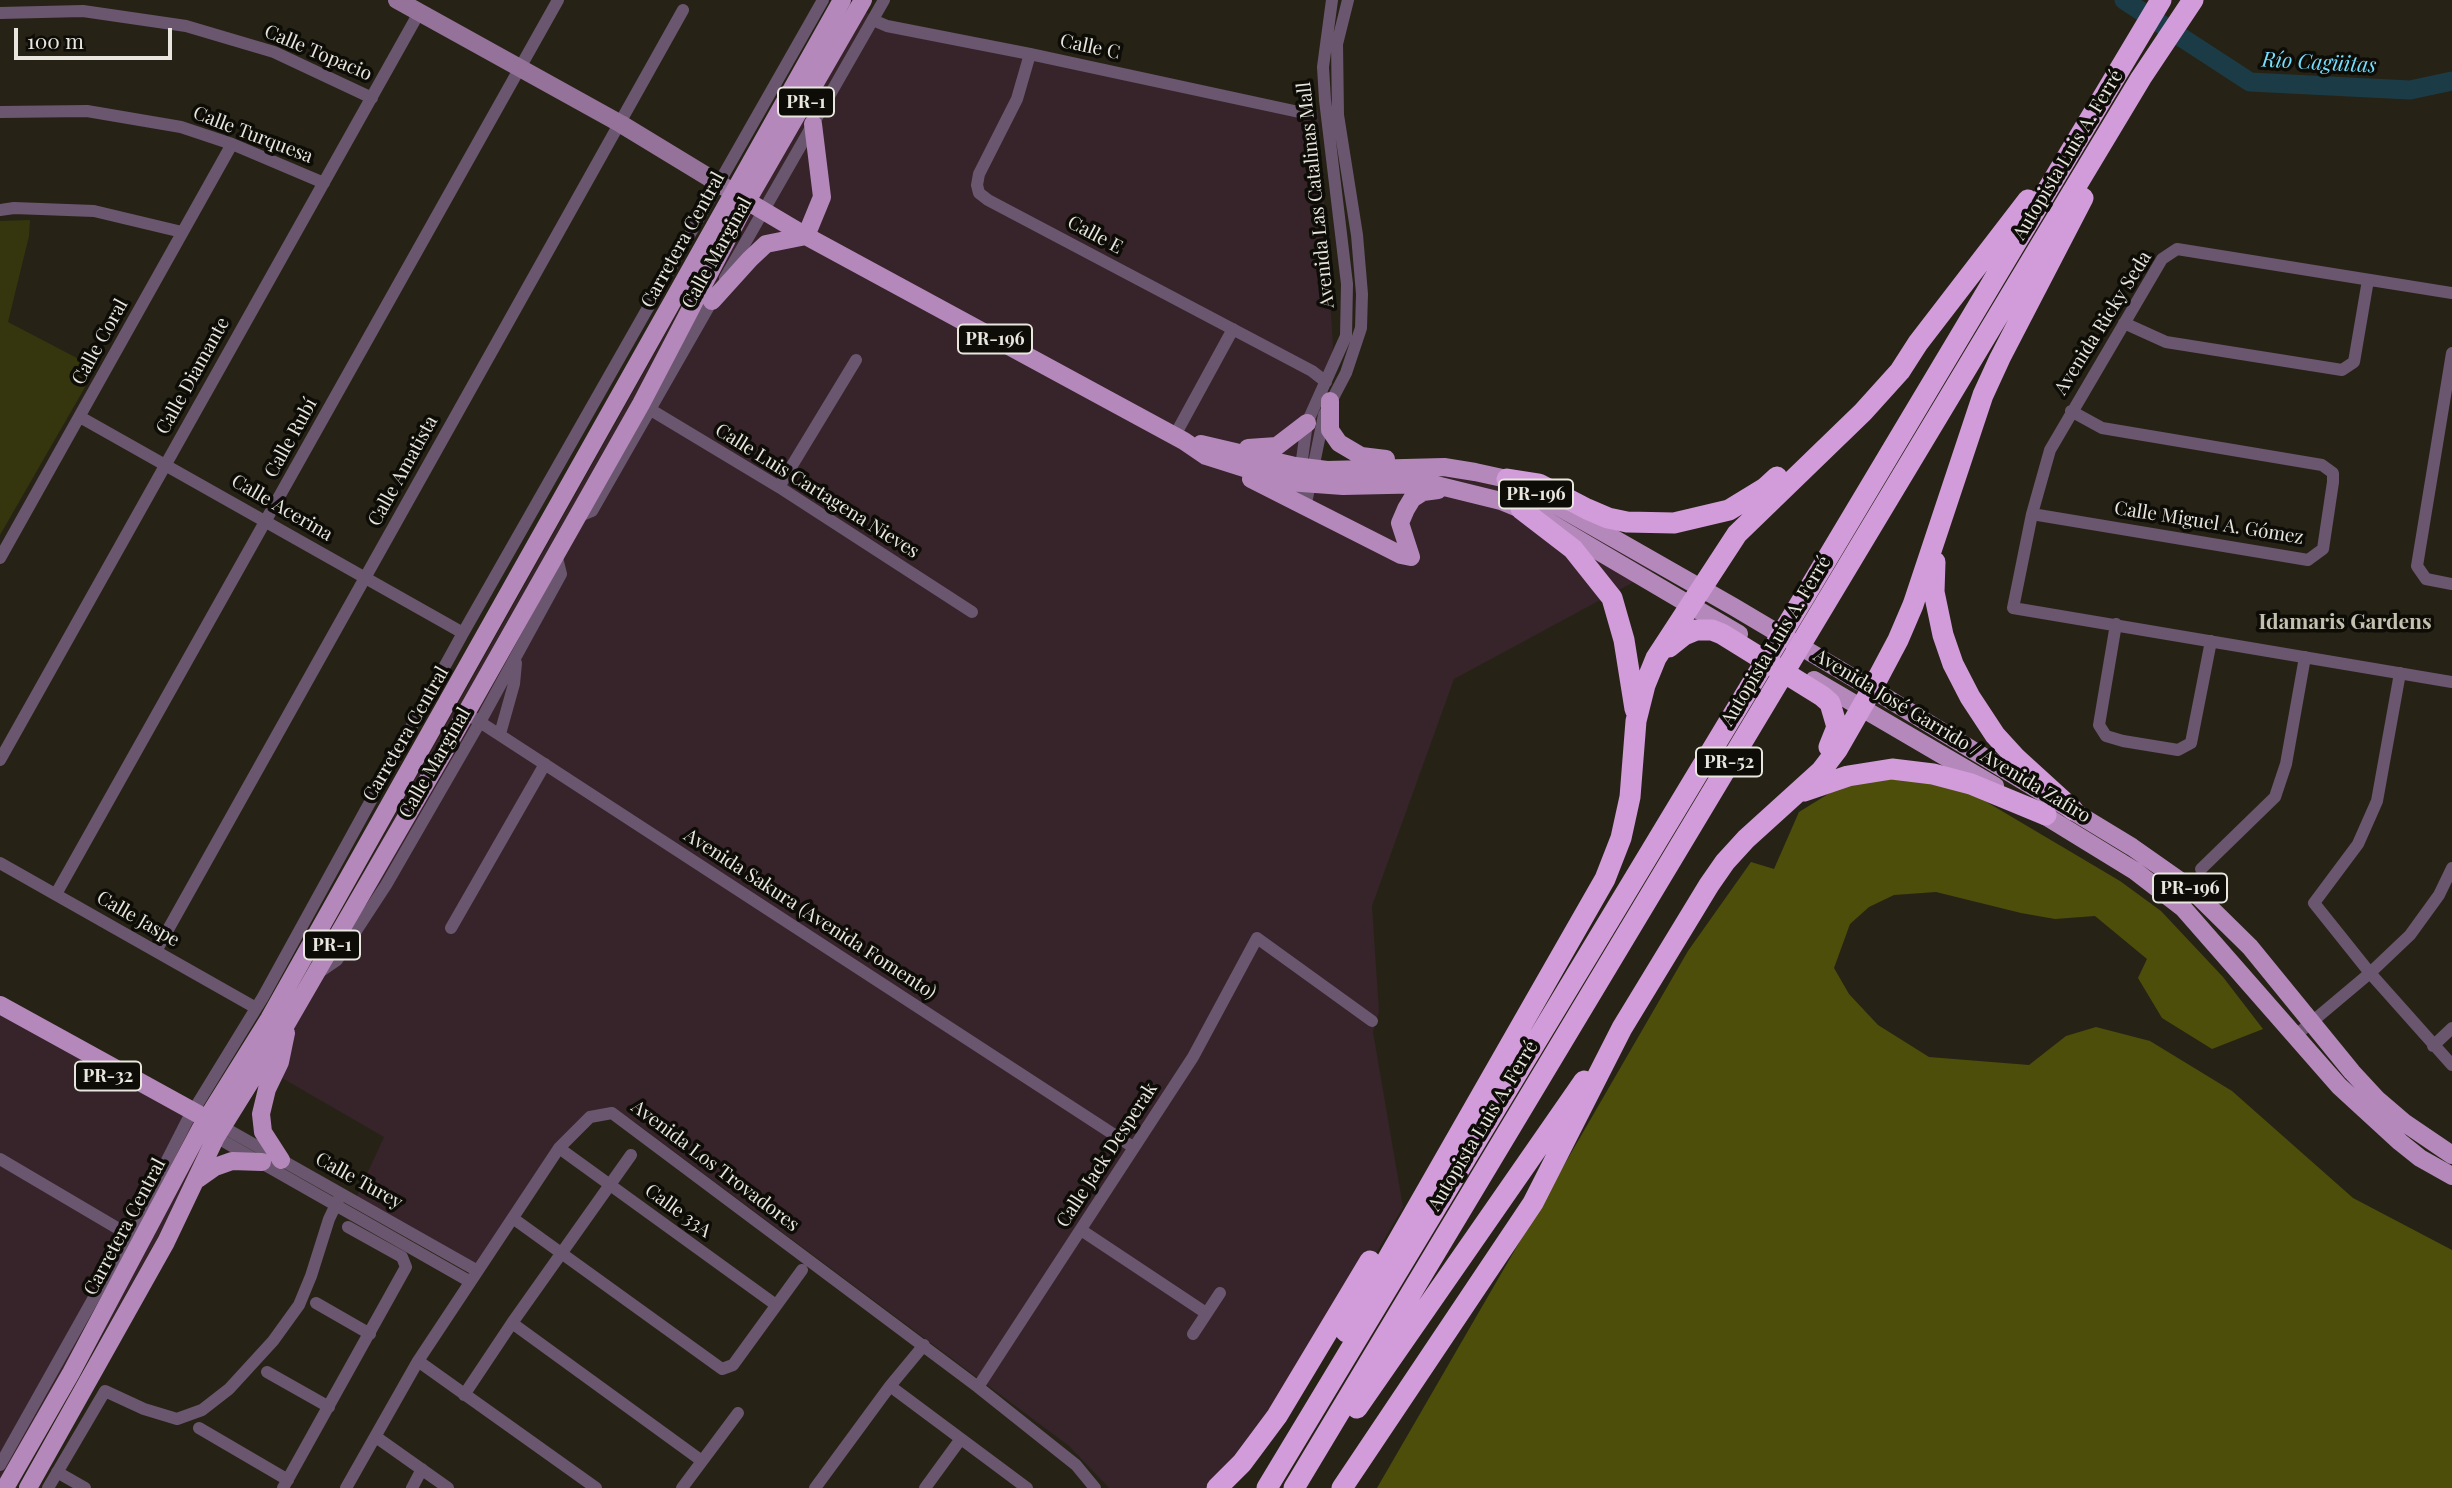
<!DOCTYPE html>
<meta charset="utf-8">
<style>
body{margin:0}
#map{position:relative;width:2452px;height:1488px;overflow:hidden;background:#262316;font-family:"Playfair Display",serif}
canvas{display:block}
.scale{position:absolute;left:14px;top:28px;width:158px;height:32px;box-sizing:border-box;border:4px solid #e8e6de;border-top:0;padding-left:9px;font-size:21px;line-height:24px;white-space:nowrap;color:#e8e6de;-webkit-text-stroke:5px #0d0c07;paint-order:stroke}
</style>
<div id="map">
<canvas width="2452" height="1488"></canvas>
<div class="scale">100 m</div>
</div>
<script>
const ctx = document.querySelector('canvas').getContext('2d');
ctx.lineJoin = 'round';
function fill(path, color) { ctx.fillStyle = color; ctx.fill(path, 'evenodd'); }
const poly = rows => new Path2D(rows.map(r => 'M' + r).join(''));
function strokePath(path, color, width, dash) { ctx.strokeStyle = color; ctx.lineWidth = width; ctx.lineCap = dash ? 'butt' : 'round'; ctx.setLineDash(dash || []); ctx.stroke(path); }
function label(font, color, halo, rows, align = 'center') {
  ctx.font = font + ' "Playfair Display",serif'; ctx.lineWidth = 7; ctx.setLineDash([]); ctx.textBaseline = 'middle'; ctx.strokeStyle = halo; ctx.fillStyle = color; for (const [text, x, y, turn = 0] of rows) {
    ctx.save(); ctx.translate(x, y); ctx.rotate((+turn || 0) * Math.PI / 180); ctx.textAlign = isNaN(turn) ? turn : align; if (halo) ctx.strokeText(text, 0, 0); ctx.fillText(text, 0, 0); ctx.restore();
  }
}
fill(poly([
 [853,0,875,20,934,35,1318,110,1333,346,1319,468,1475,472,1667,564,1454,679,1372,906,1379,1012,1373,1032,1403,1207,1287,1407,1215,1488,1109,1488,1069,1446,636,1123,612,1111,589,1117,476,1271,354,1202,384,1137,256,1063],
 [0,1003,222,1124,16,1488,0,1488]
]), '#36242a');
fill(poly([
 [30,220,29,236,8,322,96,368,0,535,0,221]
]), '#35360d');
fill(poly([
 [1894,779,1939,783,1968,791,2120,881,2161,911,2223,977,2263,1029,2212,1049,2162,1018,2138,978,2147,959,2095,916,2055,919,2021,913,1936,892,1894,895,1869,907,1850,924,1834,968,1849,994,1878,1025,1929,1057,2029,1065,2066,1036,2096,1027,2150,1041,2232,1091,2353,1198,2452,1250,2452,1488,1377,1488,1688,951,1751,862,1774,869,1799,812,1841,786]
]), '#4d4e0a');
strokePath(poly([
 [2124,0,2250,82,2410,90,2452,81]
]), '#1b3c46', 19);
strokePath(poly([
 [0,13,83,11,186,26,274,52,372,98],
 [873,20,887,26,1030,54,1299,112],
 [1030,54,1017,99,979,174,977,185,979,193,988,200,1312,371,1326,382],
 [0,112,87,111,181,127,232,144,324,183],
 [0,210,14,208,94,211,182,232],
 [725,278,884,0],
 [2452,293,2177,249,2162,259,2050,450,2032,514,2013,608,2452,682],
 [2124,323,2166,342,2342,370,2354,362,2368,280],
 [2452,353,2417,566,2426,579,2452,584],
 [646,407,779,487,972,612],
 [80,417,463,633],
 [1174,437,1233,329],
 [779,487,856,360],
 [1296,503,1307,423,1346,336,1347,284,1325,100,1323,67,1332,0],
 [1305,508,1324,415,1346,373,1361,328,1362,294,1357,235,1338,115,1337,44,1348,0],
 [2032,514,2308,560,2323,549,2333,482,2333,473,2322,465,2102,428,2071,411],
 [577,517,592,511,716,294],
 [0,558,232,144],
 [2116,624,2099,725,2106,736,2123,741,2178,750,2191,743,2211,641],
 [2400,673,2377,801,2358,844,2314,903,2370,973,2452,1065],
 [466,713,1133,1147],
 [500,734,514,684,516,663],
 [0,760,420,11],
 [0,863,256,1008],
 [2201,869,2275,797,2286,764,2305,657],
 [56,894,558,0],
 [451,928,545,764],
 [156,951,683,10],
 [318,973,337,960,386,885,480,722,561,574,556,554],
 [2295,1036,2370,973,2410,935,2439,895,2452,868],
 [2433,1046,2452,1028],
 [223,1127,476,1270],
 [216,1137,469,1281],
 [559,1148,776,1305],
 [0,1159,129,1235],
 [514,1219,722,1369,733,1365,802,1270],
 [1081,1230,1206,1313],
 [316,1303,370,1334],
 [512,1323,702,1461],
 [1193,1334,1220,1293],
 [418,1361,596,1488],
 [267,1372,329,1407],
 [890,1386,1027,1488],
 [978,1387,1193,1057,1257,938,1372,1021],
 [464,1395,512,1323,631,1155],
 [199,1428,288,1480],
 [376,1437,448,1488],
 [0,1465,129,1235,187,1121,263,997,463,633,823,0],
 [57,1472,85,1488],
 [48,1488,105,1391,144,1409,177,1419,202,1410,229,1389,273,1341,299,1305,311,1276,329,1219,341,1194],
 [283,1488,406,1267,402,1257,348,1227],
 [346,1488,418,1361,559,1148,590,1117,612,1113,978,1387,1076,1465,1095,1488],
 [412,1488,422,1469],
 [682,1488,738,1413],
 [815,1488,890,1386,924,1345],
 [925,1488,960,1440]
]), '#6b566f', 12);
strokePath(poly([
 [397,0,621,124,746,200]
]), '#95729a', 18);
strokePath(poly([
 [747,201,806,236,1184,441,1206,456,1288,482,1343,486,1432,484,1501,501,1542,518,1739,634],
 [806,236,822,197,813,124],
 [712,301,750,259,766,244,806,236],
 [1330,401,1330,430,1339,443,1361,456,1386,459],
 [1201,444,1295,466,1327,470,1444,467,1475,472,1507,479,1550,502,1734,607,1872,689,2132,847,2189,887,2250,947,2352,1072,2377,1099,2405,1123,2452,1155],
 [1248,448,1277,446,1307,423],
 [1251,479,1401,555,1411,557],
 [1411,557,1400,523,1406,509,1412,499,1423,492,1438,490],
 [1814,680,1995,786],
 [2034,809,2135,871,2183,908,2339,1086,2400,1142,2420,1158,2452,1176],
 [0,1005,218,1125],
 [281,1160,263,1132,261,1114,267,1089,280,1062,286,1033],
 [198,1179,215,1167,232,1161,262,1162],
 [5,1488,71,1373,201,1128,269,1019,842,0],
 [28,1488,166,1242,216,1137,287,1023,448,745,641,404,747,201,863,0]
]), '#b588bb', 18);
strokePath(poly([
 [1507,479,1539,484,1587,509,1608,518,1627,522,1674,523,1729,510,1765,488,1777,477],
 [1521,509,1573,549,1612,598,1624,640,1635,709],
 [1935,562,1934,592,1943,635,1953,664,1970,697,1995,735,2016,758,2073,810],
 [1669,647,1684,635,1696,630,1712,630,1722,634,1822,696,1830,703,1837,727,1829,747],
 [1804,791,1848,776,1892,769,1933,774,1971,784,2046,815],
 [1346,1332,1605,879,1621,838,1630,797,1636,721,1645,685,1656,658,1737,534,1863,412,1900,371,1918,343,2028,200],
 [1357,1408,1584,1081],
 [1217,1488,1242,1463,1277,1416,1370,1261],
 [1267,1488,1809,589,2161,0],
 [1294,1488,2141,78,2193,0],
 [1342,1488,1533,1203,1622,1028,1709,885,1725,862,1746,839,1821,771,1837,750,1872,689,1898,640,1913,605,1983,395,2000,358,2083,198]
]), '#d29bda', 21);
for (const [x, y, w] of [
 [806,102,56],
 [995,339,74],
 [1536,494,74],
 [1729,762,66],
 [2190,888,74],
 [332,945,56],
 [108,1076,66]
]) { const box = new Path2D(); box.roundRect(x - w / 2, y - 14.5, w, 29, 5); ctx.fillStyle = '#0d0c07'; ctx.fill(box); strokePath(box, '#e8e6de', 2); }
label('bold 18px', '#e8e6de', null, [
 ["PR-1",806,102],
 ["PR-196",995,339],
 ["PR-196",1536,494],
 ["PR-52",1729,762],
 ["PR-196",2190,888],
 ["PR-1",332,945],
 ["PR-32",108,1076]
]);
label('19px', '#e8e6de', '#0d0c07', [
 ["Calle C",1090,47,12],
 ["Calle Topacio",318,53,23],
 ["Calle Turquesa",253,135,21],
 ["Autopista Luis A. Ferré",2068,155,-59],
 ["Avenida Las Catalinas Mall",1316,195,-96],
 ["Calle E",1095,235,28],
 ["Carretera Central",683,240,-61],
 ["Calle Marginal",717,253,-61],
 ["Avenida Ricky Seda",2103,323,-58],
 ["Calle Coral",100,342,-61],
 ["Calle Diamante",193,376,-61],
 ["Calle Rubí",291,438,-61],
 ["Calle Amatista",403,471,-61],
 ["Calle Luis Cartagena Nieves",817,491,32],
 ["Calle Acerina",282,508,30],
 ["Calle Miguel A. Gómez",2209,523,9],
 ["Autopista Luis A. Ferré",1776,641,-59],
 ["Carretera Central",406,734,-60],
 ["Avenida José Garrido / Avenida Zafiro",1952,736,31],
 ["Calle Marginal",435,763,-60],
 ["Avenida Sakura (Avenida Fomento)",810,914,33],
 ["Calle Jaspe",138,919,30],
 ["Autopista Luis A. Ferré",1483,1126,-59],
 ["Calle Jack Desperak",1107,1155,-57],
 ["Avenida Los Trovadores",715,1166,37],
 ["Calle Turey",359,1181,29],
 ["Calle 33A",678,1211,36],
 ["Carretera Central",125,1227,-62]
]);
label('italic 21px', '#74dfff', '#0d0c07', [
 ["Río Cagüitas",2319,63,3]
]);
label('bold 21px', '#c4c0b0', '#0d0c07', [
 ["Idamaris Gardens",2345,622]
]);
</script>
